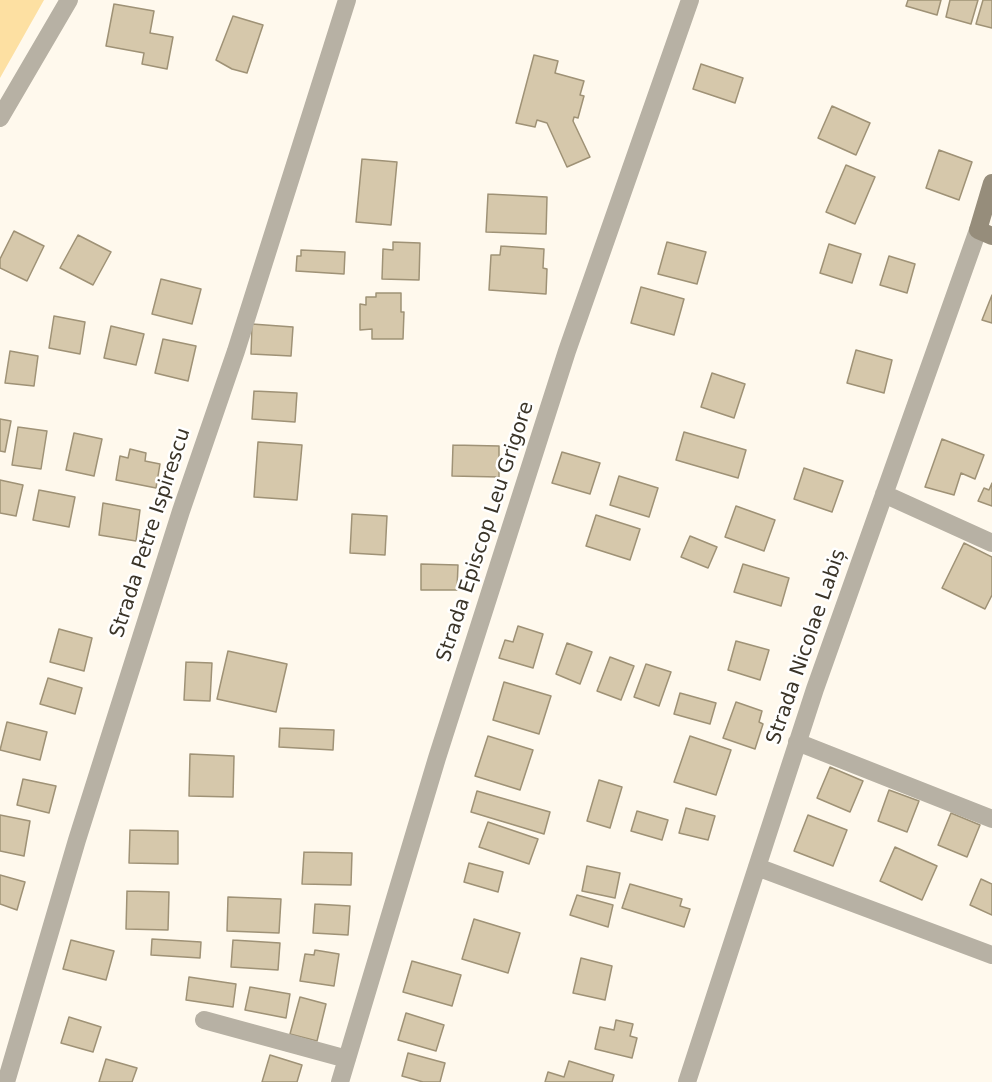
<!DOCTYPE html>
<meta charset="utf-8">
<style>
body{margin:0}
canvas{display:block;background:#fff9ed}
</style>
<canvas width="992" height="1082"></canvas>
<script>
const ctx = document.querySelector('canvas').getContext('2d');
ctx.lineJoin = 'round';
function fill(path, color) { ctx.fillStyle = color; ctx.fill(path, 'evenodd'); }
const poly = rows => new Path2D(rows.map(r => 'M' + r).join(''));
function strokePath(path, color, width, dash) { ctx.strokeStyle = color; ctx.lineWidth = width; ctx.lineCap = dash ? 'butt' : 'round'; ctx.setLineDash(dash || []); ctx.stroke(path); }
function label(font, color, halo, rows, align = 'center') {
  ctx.font = font + ' "DejaVu Sans",sans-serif'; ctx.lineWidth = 5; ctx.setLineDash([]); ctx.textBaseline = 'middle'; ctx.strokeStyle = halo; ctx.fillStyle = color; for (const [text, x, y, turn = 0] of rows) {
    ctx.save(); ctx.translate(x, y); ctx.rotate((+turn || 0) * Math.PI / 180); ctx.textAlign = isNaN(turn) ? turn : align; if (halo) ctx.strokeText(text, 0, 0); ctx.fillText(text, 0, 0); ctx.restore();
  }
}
fill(poly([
 [0,0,44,0,0,78]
]), '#fde0a2');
const building = poly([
 [908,0,941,0,937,15,906,6,908,0],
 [950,0,978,0,971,24,946,17,950,0],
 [983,0,992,0,992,28,976,24,983,0],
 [114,4,154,11,150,33,173,37,167,69,142,64,144,53,106,46,114,4],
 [233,16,263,25,247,73,232,69,216,60,233,16],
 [534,55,558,61,555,73,584,81,580,95,584,96,578,118,574,117,573,121,590,157,567,167,547,123,537,120,535,127,516,123,534,55],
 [701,64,743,78,735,103,693,89,701,64],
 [832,106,870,123,856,155,818,138,832,106],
 [939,150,972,162,959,200,926,188,939,150],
 [362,159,397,162,391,225,356,222,362,159],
 [846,165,875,177,855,224,826,212,846,165],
 [488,194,547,197,546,234,486,232,488,194],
 [14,231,44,246,27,281,0,268,0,259,14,231],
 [78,235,111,252,93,285,60,268,78,235],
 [393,242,420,243,419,280,382,279,383,249,393,250,393,242],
 [667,242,706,252,697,284,658,274,667,242],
 [829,244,861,254,852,283,820,273,829,244],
 [501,246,544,249,543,268,547,269,546,294,489,290,491,255,500,255,501,246],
 [301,250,345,252,344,274,296,271,297,256,301,256,301,250],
 [889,256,915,264,907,293,880,285,889,256],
 [161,279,201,289,192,324,152,314,161,279],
 [641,287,684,299,674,335,631,323,641,287],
 [376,293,401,293,401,312,404,312,403,339,372,339,372,329,360,330,360,304,366,305,366,297,376,297,376,293],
 [992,295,992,323,982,320,992,295],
 [54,316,85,322,80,354,49,348,54,316],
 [252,324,293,327,291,356,251,354,252,324],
 [111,326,144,334,136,365,104,358,111,326],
 [163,339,196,346,188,381,155,373,163,339],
 [856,350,892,360,884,393,847,383,856,350],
 [10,351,38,356,34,386,5,383,10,351],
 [712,373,745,384,734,418,701,407,712,373],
 [254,391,297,393,295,422,252,419,254,391],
 [0,419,11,421,5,452,0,451,0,419],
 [18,427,47,431,41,469,12,465,18,427],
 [684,432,746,450,738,478,676,460,684,432],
 [74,433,102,439,94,476,66,470,74,433],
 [942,439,984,455,975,479,961,473,954,495,925,487,942,439],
 [258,442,302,445,297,500,254,497,258,442],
 [453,445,499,446,499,477,452,476,453,445],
 [130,449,146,453,145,461,160,464,156,488,116,480,120,456,128,458,130,449],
 [562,452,600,463,590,494,552,483,562,452],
 [804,468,843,481,832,512,794,499,804,468],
 [619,476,658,488,649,517,610,505,619,476],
 [0,480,23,485,16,516,0,513,0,480],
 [992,483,992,506,978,501,984,488,989,490,992,483],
 [39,490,75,497,69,527,33,520,39,490],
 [103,503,140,510,136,541,99,535,103,503],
 [736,506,775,520,764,551,725,537,736,506],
 [352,514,387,516,385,555,350,553,352,514],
 [596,515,640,529,630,560,586,546,596,515],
 [690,536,717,547,708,568,681,557,690,536],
 [964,543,992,557,992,595,985,609,942,588,964,543],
 [421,564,458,565,457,590,421,590,421,564],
 [743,564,789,578,781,606,734,592,743,564],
 [518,626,543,634,533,668,499,658,505,640,513,642,518,626],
 [59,629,92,638,84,671,50,662,59,629],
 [736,641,769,650,760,680,728,670,736,641],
 [567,643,592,652,580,684,556,674,567,643],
 [228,651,287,664,276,712,217,699,228,651],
 [610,657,634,666,621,700,597,691,610,657],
 [186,662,212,663,210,701,184,700,186,662],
 [646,664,671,672,659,706,634,697,646,664],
 [48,678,82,688,75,714,40,704,48,678],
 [504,682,551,696,539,734,493,720,504,682],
 [680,693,716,703,710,724,674,714,680,693],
 [736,702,762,711,759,722,763,724,755,749,723,738,736,702],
 [7,722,47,732,40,760,0,750,7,722],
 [280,728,334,730,333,750,279,747,280,728],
 [488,736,533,750,520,790,475,776,488,736],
 [690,736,731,750,716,795,674,782,690,736],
 [190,754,234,756,233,797,189,796,190,754],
 [830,767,863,781,850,812,817,798,830,767],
 [23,779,56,786,49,813,17,805,23,779],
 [599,780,622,787,610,828,587,821,599,780],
 [889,790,919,801,907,832,878,821,889,790],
 [477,791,550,812,544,834,471,812,477,791],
 [686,808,715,816,708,840,679,833,686,808],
 [637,811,668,820,662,840,631,831,637,811],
 [951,813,980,825,967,857,938,845,951,813],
 [0,815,30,821,24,856,0,851,0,815],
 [808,815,847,830,833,866,794,851,808,815],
 [488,822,538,839,529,864,479,847,488,822],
 [130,830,178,831,178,864,129,863,130,830],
 [895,847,937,866,922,900,880,881,895,847],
 [304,852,352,853,351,885,302,884,304,852],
 [469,863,503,872,498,892,464,882,469,863],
 [587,866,620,873,615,898,582,891,587,866],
 [0,875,25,882,17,910,0,904,0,875],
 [981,879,992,884,992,915,970,905,981,879],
 [630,884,682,899,680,906,690,909,684,927,622,908,630,884],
 [127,891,169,892,168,930,126,929,127,891],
 [577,895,613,905,608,927,570,915,577,895],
 [228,897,281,899,279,933,227,931,228,897],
 [315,904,350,906,348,935,313,933,315,904],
 [474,919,520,933,508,973,462,959,474,919],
 [152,939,201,942,200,958,151,955,152,939],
 [71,940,114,951,106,980,63,969,71,940],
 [233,940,280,943,278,970,231,967,233,940],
 [315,950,339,954,334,986,300,981,305,954,314,955,315,950],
 [581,958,612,966,605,1000,573,993,581,958],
 [412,961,461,975,452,1006,403,992,412,961],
 [189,977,236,984,233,1007,186,1000,189,977],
 [250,987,290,994,286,1018,245,1010,250,987],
 [300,997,326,1004,317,1041,290,1034,300,997],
 [406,1013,444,1025,436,1051,398,1040,406,1013],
 [69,1017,101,1027,93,1052,61,1043,69,1017],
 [616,1020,633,1024,630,1036,637,1038,632,1058,595,1049,600,1027,614,1030,616,1020],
 [408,1053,445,1063,440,1082,423,1082,402,1076,408,1053],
 [270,1055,302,1065,297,1082,262,1082,270,1055],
 [106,1059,137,1068,132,1082,99,1082,106,1059],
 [569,1061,614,1075,612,1082,545,1082,548,1072,564,1077,569,1061]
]);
fill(building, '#d6c8ab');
strokePath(building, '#9f9276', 1.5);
strokePath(poly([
 [0,118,69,0],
 [884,494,992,543],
 [797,742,992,819],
 [757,867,992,955],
 [204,1020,347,1059],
 [6,1082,77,840,181,511,236,351,347,0],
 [340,1082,437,758,567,351,690,0],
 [687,1082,815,689,978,230]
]), '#b7b1a4', 18);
strokePath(poly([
 [992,183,978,230,992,236]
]), '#968d7b', 18);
label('20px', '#3a3428', '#fff', [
 ["Strada Episcop Leu Grigore",486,532,-72],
 ["Strada Petre Ispirescu",151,533,-72],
 ["Strada Nicolae Labiș",807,647,-71]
]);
</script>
